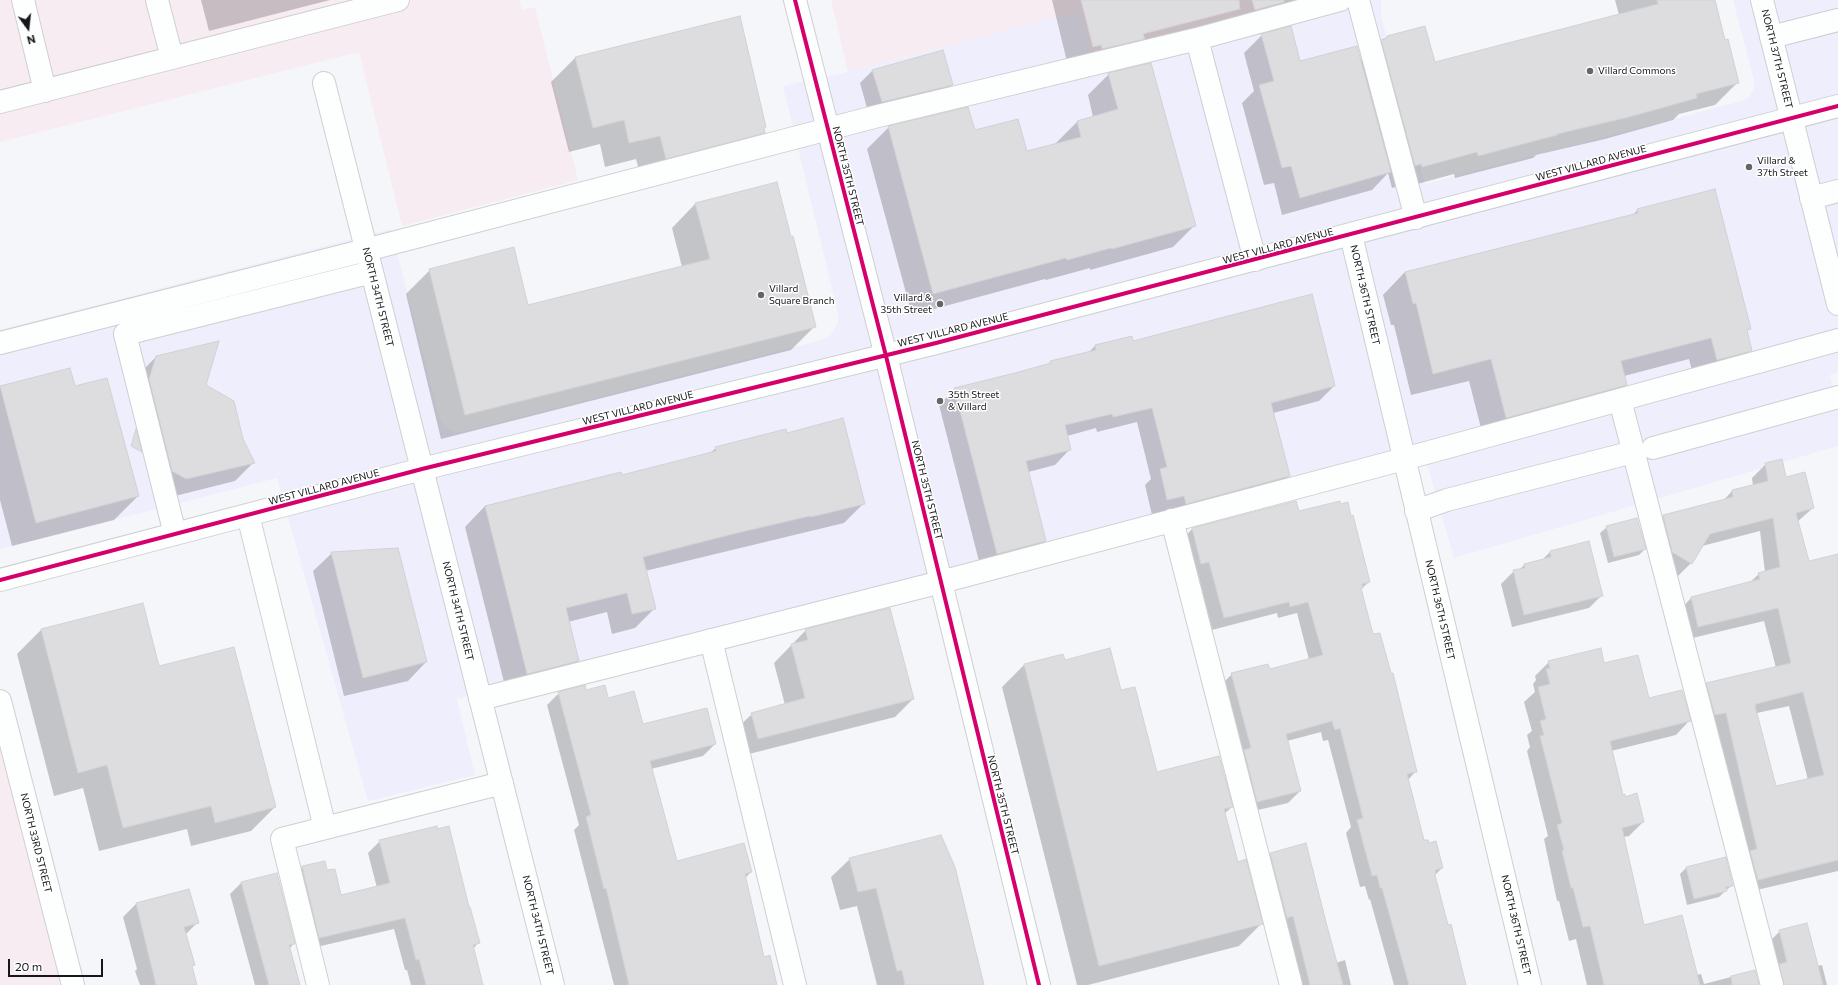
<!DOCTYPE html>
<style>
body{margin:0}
#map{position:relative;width:1838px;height:985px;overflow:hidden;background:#f4f6f9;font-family:Commissioner,sans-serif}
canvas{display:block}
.north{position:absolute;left:8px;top:8px;width:40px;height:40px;-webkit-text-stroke:3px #fff;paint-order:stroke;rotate:165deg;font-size:11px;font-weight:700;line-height:16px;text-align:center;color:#16171a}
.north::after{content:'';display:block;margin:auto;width:14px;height:18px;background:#16171a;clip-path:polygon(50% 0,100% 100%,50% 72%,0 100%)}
.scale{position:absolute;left:8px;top:959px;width:95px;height:18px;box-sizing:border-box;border:2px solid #16171a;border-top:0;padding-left:5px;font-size:12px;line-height:14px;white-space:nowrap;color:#16171a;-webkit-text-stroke:3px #fff;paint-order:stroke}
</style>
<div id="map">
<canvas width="1838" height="985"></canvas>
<div class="north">N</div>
<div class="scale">20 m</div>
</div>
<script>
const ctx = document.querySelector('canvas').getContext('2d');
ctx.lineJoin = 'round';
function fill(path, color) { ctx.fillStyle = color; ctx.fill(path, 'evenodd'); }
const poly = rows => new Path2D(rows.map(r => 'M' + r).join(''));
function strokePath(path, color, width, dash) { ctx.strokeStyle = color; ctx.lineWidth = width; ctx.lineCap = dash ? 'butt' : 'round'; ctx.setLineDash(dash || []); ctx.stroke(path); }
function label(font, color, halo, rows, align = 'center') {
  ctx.font = font + ' Commissioner,sans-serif'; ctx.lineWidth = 3; ctx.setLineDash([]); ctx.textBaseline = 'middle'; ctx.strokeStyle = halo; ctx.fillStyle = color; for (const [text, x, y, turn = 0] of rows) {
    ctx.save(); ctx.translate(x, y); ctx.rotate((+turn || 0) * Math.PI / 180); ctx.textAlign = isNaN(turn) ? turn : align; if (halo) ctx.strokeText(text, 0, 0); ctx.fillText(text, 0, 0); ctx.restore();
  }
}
fill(poly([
 [1308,0,1381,0,1381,16,1425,184,1742,101,1749,97,1754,89,1754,80,1733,0,1838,0,1838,372,1830,375,1838,409,1838,446,1454,558,1422,446,457,699,475,775,368,801,277,478,0,549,0,330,391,229,440,420,445,427,452,431,461,432,822,340,830,336,838,323,838,313,783,86,848,72,1079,11,1093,57]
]), '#efeefc');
fill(poly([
 [0,0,519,0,522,10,535,7,578,180,402,226,359,52,0,142],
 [831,0,1308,0,1093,57,1079,11,848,72],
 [0,701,73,985,0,985]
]), '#f8ecf3');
fill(poly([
 [201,0,330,0,209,31],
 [1052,0,1338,0,1069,70],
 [1615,0,1714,0,1724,41,1738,82,1715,105,1679,114,1673,120,1605,139,1536,155,1533,158,1455,178,1454,174,1399,189,1399,186,1392,188,1388,173,1372,190,1282,215,1274,183,1264,185,1242,103,1254,91,1244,53,1262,35,1299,63,1360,62,1382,40,1387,37,1434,63,1619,15],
 [739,17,764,132,740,156,642,182,636,159,605,167,600,144,569,152,551,82,575,58],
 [873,70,952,85,939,98,869,115,860,83],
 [1109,74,1194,226,1173,247,1090,270,1090,268,1046,280,1045,279,912,315,867,149,889,127,974,132,1026,153,1056,145,1056,143,1077,122,1093,117,1088,95],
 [696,203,815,326,791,350,441,439,406,294,430,270,528,306,682,267,672,228],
 [1638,210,1749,329,1746,332,1751,350,1729,372,1695,382,1689,359,1624,376,1626,385,1604,407,1484,440,1469,381,1411,395,1394,325,1391,325,1383,295,1405,272,1631,216],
 [1131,337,1132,342,1334,386,1319,401,1273,413,1289,476,1273,492,1152,515,1145,485,1151,479,1137,422,1097,432,1096,428,1067,436,1070,449,1055,465,1028,472,1045,541,1030,556,981,569,939,405,955,389,1048,365,1051,362,1089,352,1095,346],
 [156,357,205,386,242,439,254,462,235,481,167,498,137,376],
 [0,387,74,387,138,496,114,520,12,546,0,500],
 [786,434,864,503,844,523,645,571,655,608,635,628,612,634,607,612,568,622,578,661,558,681,507,694,465,527,485,506,621,473,621,476,710,453,716,448],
 [1766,464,1785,478,1813,508,1797,522,1808,562,1838,571,1838,871,1744,893,1693,698,1707,684,1776,668,1764,621,1684,640,1678,612,1691,598,1749,583,1759,574,1765,572,1760,531,1702,546,1691,563,1677,577,1659,566,1649,530,1663,516,1723,501,1732,491,1753,486,1752,478],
 [1789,706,1808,780,1775,788,1757,713],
 [1298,513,1369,582,1360,590,1373,636,1416,771,1408,780,1424,842,1442,868,1434,876,1447,926,1465,985,1394,985,1370,899,1369,900,1365,886,1360,887,1346,833,1351,827,1328,740,1323,741,1321,732,1287,741,1300,791,1288,803,1245,813,1220,686,1232,674,1269,670,1309,660,1297,613,1278,618,1277,613,1212,630,1198,574,1189,576,1181,541,1192,529],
 [1607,527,1645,549,1639,555,1608,563,1600,533],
 [1550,552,1602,595,1589,608,1512,627,1501,584,1514,571,1519,570,1525,564,1542,560],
 [332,553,426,662,408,681,344,696,313,571],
 [142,604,159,668,275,807,251,831,191,846,187,829,99,851,83,788,54,796,17,654,41,630],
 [806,630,913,699,895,717,741,756,734,731,752,714,785,705,774,663],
 [1063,655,1064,661,1120,692,1156,773,1232,807,1224,814,1237,863,1261,924,1239,946,1088,985,1077,985,1002,687,1024,665],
 [1549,662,1604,664,1648,700,1689,721,1676,735,1611,751,1622,796,1643,822,1629,836,1623,837,1643,926,1696,975,1701,974,1704,984,1754,971,1759,985,1587,985,1576,939,1569,941,1559,901,1557,901,1544,839,1548,836,1527,751,1530,747,1527,735,1532,731,1524,702,1535,692,1533,684,1536,680,1535,676],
 [586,691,607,699,642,725,715,744,703,756,651,769,676,862,751,872,745,878,763,958,776,985,614,985,574,830,579,825,547,705,559,693],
 [380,841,468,909,478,943,473,949,482,985,411,985,407,970,405,970,394,929,308,949,291,879,302,867,324,862,327,872,340,896,377,888,368,853],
 [1271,854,1336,963,1345,960,1351,985,1297,985,1259,866],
 [850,859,983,985,877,985,857,906,840,910,831,877],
 [1686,868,1732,885,1719,897,1687,905,1680,874],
 [277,874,294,943,290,948,300,985,255,985,230,894,241,883],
 [189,890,197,923,185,935,194,965,191,967,196,985,140,985,135,971,137,969,123,917,136,904],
 [1780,931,1817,966,1822,965,1827,985,1767,985,1766,945]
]), '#0003');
const building = poly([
 [1081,0,1239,0,1240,9,1143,34,1145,39,1102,49,1101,45,1093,47,1081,0],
 [1252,0,1284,0,1284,2,1255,10,1252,0],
 [1657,0,1715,0,1725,40,1728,39,1739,83,1696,94,1697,98,1629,117,1557,134,1557,135,1478,156,1477,152,1422,167,1421,164,1415,166,1381,40,1387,38,1387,36,1425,26,1435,62,1658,4,1657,0],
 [740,16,766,127,764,128,765,133,666,159,660,136,629,143,624,120,593,128,575,57,740,16],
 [1291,26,1300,61,1357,46,1391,172,1300,198,1291,166,1282,168,1259,85,1274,81,1261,34,1291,26],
 [943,50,953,85,882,102,872,70,943,50],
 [1151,63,1196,226,1112,249,1111,248,1067,260,1066,258,933,294,888,126,968,107,975,130,1018,119,1027,151,1081,137,1077,121,1118,109,1108,73,1151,63],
 [777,182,791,237,793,236,816,327,465,415,429,269,514,247,528,305,710,259,695,203,777,182],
 [1715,189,1751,329,1747,330,1752,351,1717,360,1711,338,1621,361,1627,385,1506,418,1491,359,1433,374,1416,303,1413,304,1405,272,1638,213,1637,209,1715,189],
 [1312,294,1335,386,1271,403,1290,476,1186,504,1184,496,1167,500,1160,469,1167,467,1152,408,1113,417,1112,414,1065,425,1071,450,1026,461,1046,541,997,554,954,388,1015,373,1051,363,1050,361,1096,350,1095,345,1132,336,1133,341,1312,294],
 [219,341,206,385,234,401,243,439,255,463,186,479,172,471,149,379,156,356,219,341],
 [70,368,75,386,107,378,139,496,36,523,0,386,70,368],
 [843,418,865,504,811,517,810,516,737,533,643,557,656,609,632,614,627,593,566,608,579,661,527,674,485,506,621,472,622,475,716,451,715,447,786,429,787,433,843,418],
 [136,429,142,452,131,446,136,429],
 [1782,459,1786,477,1805,472,1814,508,1796,513,1809,561,1838,554,1838,860,1758,880,1750,851,1757,849,1726,713,1715,715,1706,683,1791,663,1778,608,1698,627,1691,597,1760,579,1758,573,1780,567,1773,518,1710,534,1692,564,1672,552,1663,515,1733,497,1732,490,1768,481,1765,463,1782,459],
 [1803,692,1824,775,1776,786,1755,706,1756,704,1803,692],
 [1296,501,1299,511,1340,501,1340,504,1348,502,1351,516,1353,515,1370,582,1362,584,1363,588,1361,588,1373,634,1380,633,1391,673,1393,673,1417,772,1407,774,1424,840,1428,840,1429,843,1436,841,1443,868,1435,870,1436,874,1435,875,1448,925,1451,924,1466,985,1409,985,1382,888,1380,888,1377,875,1372,876,1357,820,1363,818,1340,728,1335,730,1332,721,1286,734,1301,791,1257,802,1244,750,1251,748,1231,673,1268,664,1270,669,1323,655,1308,602,1290,607,1289,602,1224,618,1209,562,1201,564,1192,528,1296,501],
 [1637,518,1646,549,1614,557,1606,526,1637,518],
 [1589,541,1603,596,1524,615,1513,570,1525,568,1524,564,1551,557,1550,551,1589,541],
 [398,548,427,662,363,678,331,552,398,548],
 [143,603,159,666,234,647,276,807,215,823,211,806,123,828,107,765,78,773,41,629,143,603],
 [890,608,914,699,758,739,751,713,805,698,791,644,808,640,805,629,890,608],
 [1110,648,1121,690,1135,687,1157,772,1219,756,1233,807,1224,809,1238,862,1246,859,1263,924,1099,966,1024,664,1063,654,1065,660,1110,648],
 [1601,648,1604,663,1638,655,1649,698,1682,690,1691,721,1610,741,1623,795,1625,794,1625,797,1637,793,1644,822,1622,828,1644,925,1682,915,1700,985,1604,985,1590,926,1583,927,1573,888,1571,888,1562,851,1564,850,1557,825,1562,823,1540,736,1544,735,1540,721,1546,719,1538,687,1550,684,1546,669,1550,668,1548,661,1601,648],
 [585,685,586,690,605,685,608,698,634,691,643,724,707,708,716,744,650,761,677,861,744,843,752,872,745,874,764,957,770,955,777,985,629,985,606,888,604,889,586,817,591,815,558,692,585,685],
 [437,826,437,829,449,826,469,907,470,907,480,943,473,945,483,985,426,985,419,959,416,960,405,918,319,938,302,866,325,861,327,870,335,869,341,895,390,883,379,840,437,826],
 [941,835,955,867,984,985,905,985,902,970,897,971,876,888,858,892,849,858,941,835],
 [1306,843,1327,926,1343,985,1310,985,1293,916,1287,918,1270,853,1306,843],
 [1726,857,1733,886,1726,887,1727,891,1694,899,1686,867,1726,857],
 [277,873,295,944,289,945,300,985,269,985,241,882,277,873],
 [189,889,199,923,184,927,195,965,192,966,197,985,156,985,136,903,189,889],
 [1807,923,1823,985,1784,985,1779,964,1787,962,1779,930,1807,923],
 [1755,970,1759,985,1732,985,1731,976,1755,970]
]);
fill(building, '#dddde0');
strokePath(building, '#d1d2d5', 1);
const minor = poly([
 [23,0,45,91],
 [157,0,172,58],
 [795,0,886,356,1039,985],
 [1358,0,1416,218],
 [1762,0,1838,304],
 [1771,37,1838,20],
 [1197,39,1255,260],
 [324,83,553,985],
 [0,102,398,0],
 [1811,198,1838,191],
 [1351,235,1530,985],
 [0,343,366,250,878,116,1197,39,1340,0],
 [1620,400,1772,985],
 [1653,448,1838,397],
 [1416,511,1447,500,1633,452],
 [248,515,325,828],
 [1172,520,1291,985],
 [175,534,125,334,372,272],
 [0,580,422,469,936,343,1838,106],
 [711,640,795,985],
 [480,699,941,582,1404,459,1838,340],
 [0,701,73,985],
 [318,985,282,839,502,783]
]);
strokePath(minor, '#cecfd1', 24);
strokePath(minor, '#fdfefe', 22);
strokePath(poly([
 [795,0,886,356,1039,985],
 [0,580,422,469,936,343,1838,106]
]), '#d6006c', 4);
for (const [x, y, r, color] of [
 [1590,71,4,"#646568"],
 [1749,167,4,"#646568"],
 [761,295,4,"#646568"],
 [940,304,4,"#646568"],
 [940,401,4,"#646568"]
]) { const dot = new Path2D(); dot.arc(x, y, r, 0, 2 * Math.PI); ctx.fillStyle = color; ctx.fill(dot); strokePath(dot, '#fff', 1.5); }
label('10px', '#16171a', '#fff', [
 ["NORTH 37TH STREET",1777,59,76],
 ["WEST VILLARD AVENUE",1591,163,-15],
 ["NORTH 35TH STREET",848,176,76],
 ["WEST VILLARD AVENUE",1278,246,-15],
 ["NORTH 36TH STREET",1365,295,77],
 ["NORTH 34TH STREET",378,297,76],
 ["WEST VILLARD AVENUE",953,330,-14],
 ["WEST VILLARD AVENUE",638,408,-14],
 ["WEST VILLARD AVENUE",324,487,-15],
 ["NORTH 35TH STREET",927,490,76],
 ["NORTH 36TH STREET",1440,610,77],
 ["NORTH 34TH STREET",458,611,76],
 ["NORTH 35TH STREET",1003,805,76],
 ["NORTH 33RD STREET",36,843,76],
 ["NORTH 34TH STREET",538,925,76],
 ["NORTH 36TH STREET",1516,925,77]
]);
label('10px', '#16171a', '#fff', [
 ["Villard Commons",1598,71],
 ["Villard &",1757,161],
 ["37th Street",1757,173],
 ["Villard",769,289],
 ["Square Branch",769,301],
 ["Villard &",932,298,"right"],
 ["35th Street",932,310,"right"],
 ["35th Street",948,395],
 ["& Villard",948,407]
], 'left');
</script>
